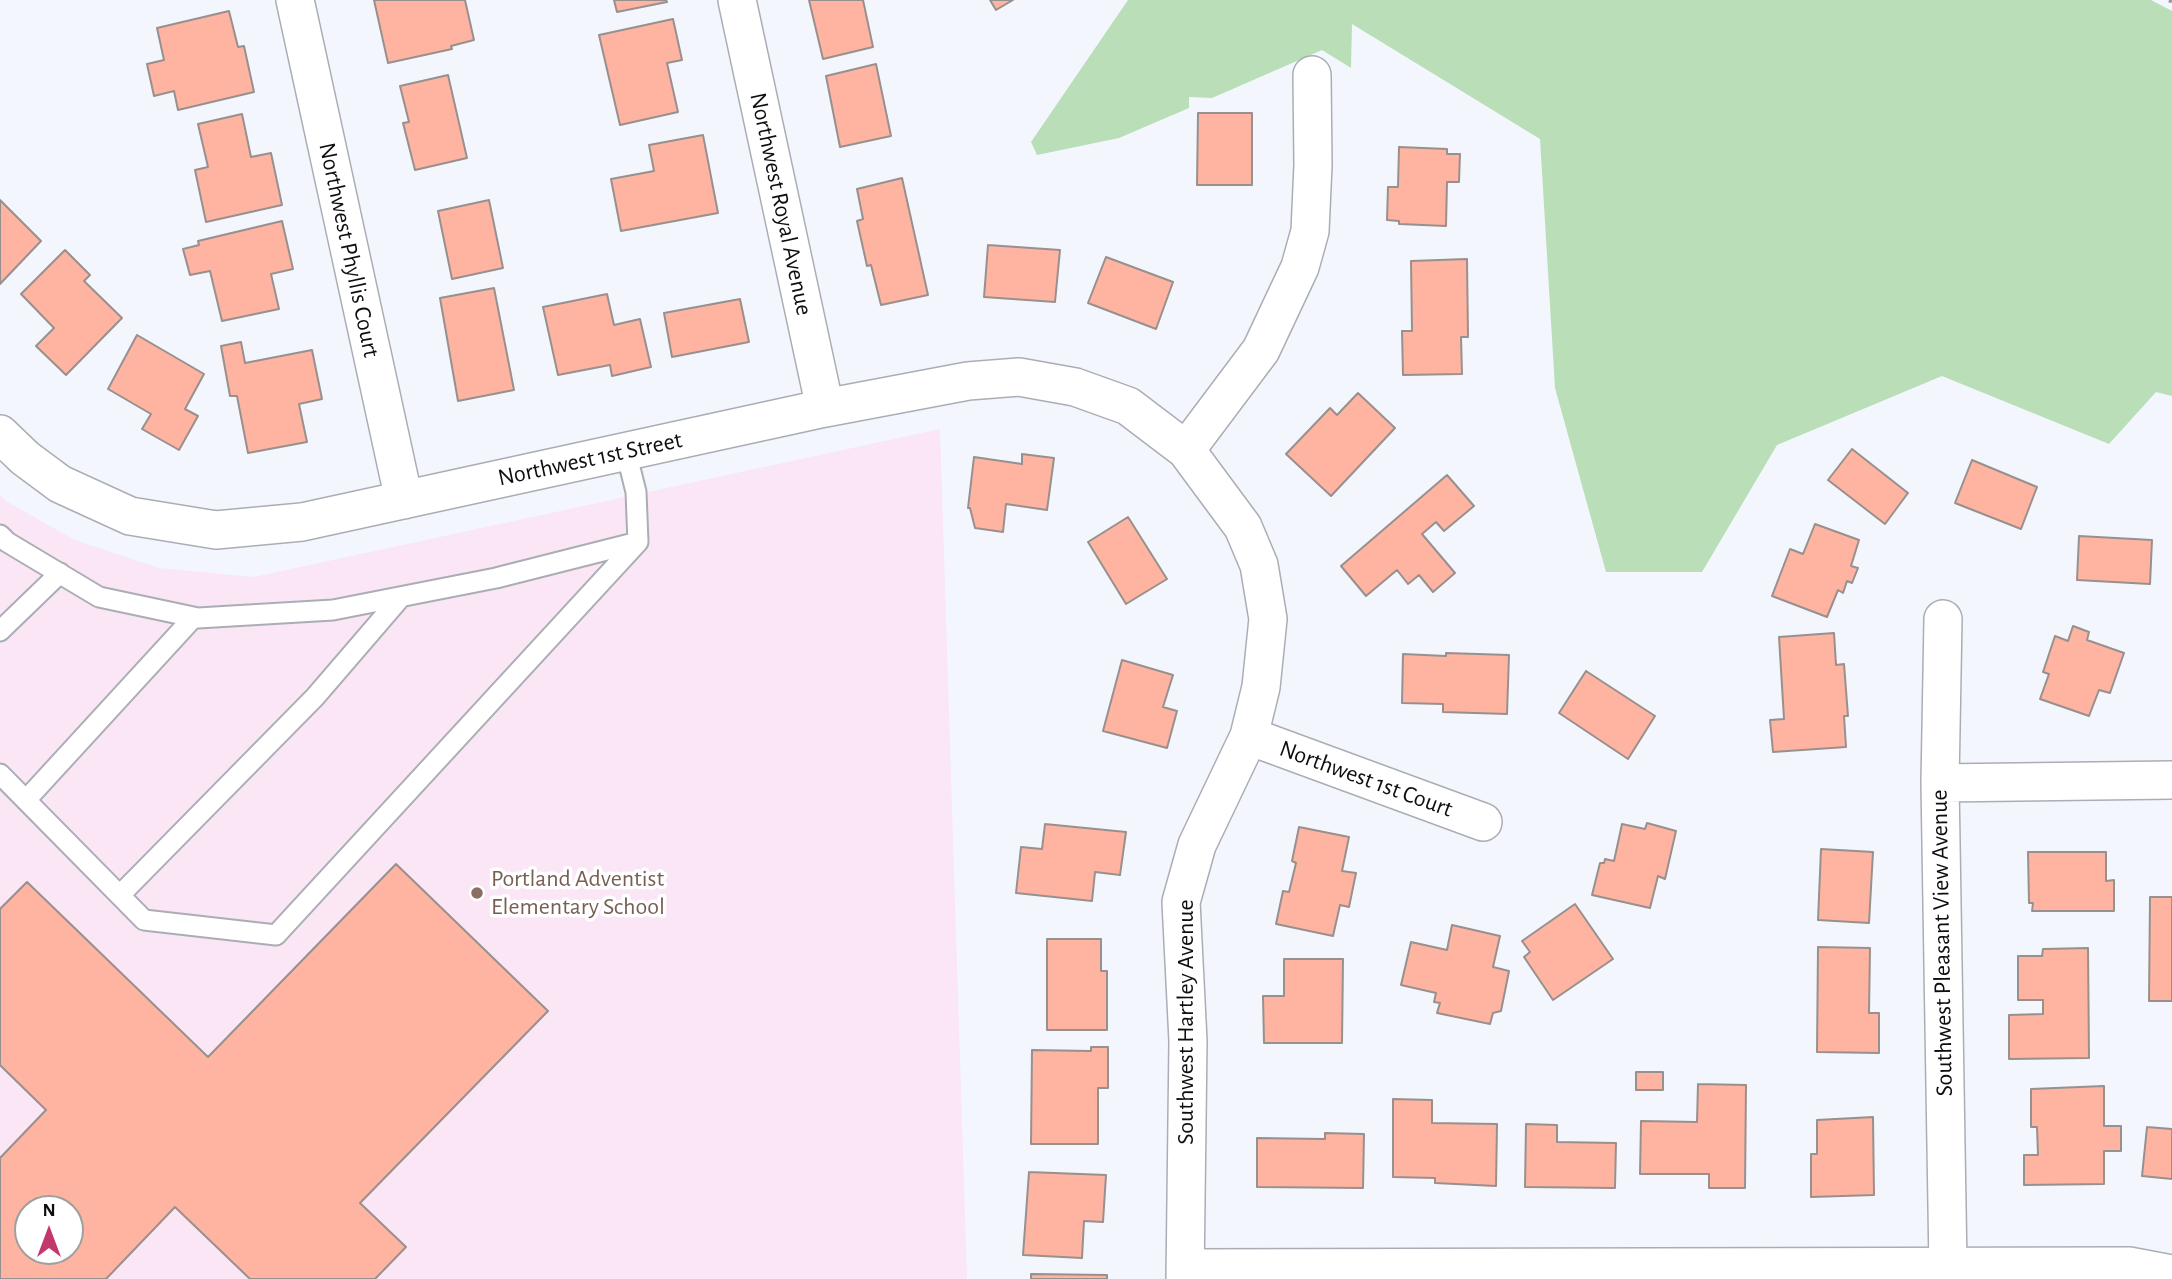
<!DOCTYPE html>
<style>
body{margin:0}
#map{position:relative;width:2172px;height:1279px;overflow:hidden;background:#f3f7fd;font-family:"Alegreya Sans",sans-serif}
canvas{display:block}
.north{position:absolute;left:14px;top:1195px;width:70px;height:70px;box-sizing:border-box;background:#fff;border:2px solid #9e9f9f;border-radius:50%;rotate:0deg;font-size:19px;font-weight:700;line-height:28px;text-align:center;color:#0d0e10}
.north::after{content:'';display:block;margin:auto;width:24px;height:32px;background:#c2376c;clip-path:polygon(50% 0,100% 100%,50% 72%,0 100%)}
</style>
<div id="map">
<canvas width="2172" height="1279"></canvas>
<div class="north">N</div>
</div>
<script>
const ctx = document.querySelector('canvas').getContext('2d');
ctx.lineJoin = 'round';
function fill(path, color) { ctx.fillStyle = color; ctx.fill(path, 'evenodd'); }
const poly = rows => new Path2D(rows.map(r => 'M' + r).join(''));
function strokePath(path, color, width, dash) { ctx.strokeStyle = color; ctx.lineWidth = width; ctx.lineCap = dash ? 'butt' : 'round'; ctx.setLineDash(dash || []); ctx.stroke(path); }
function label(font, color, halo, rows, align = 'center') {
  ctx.font = font + ' "Alegreya Sans",sans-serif'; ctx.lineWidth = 7; ctx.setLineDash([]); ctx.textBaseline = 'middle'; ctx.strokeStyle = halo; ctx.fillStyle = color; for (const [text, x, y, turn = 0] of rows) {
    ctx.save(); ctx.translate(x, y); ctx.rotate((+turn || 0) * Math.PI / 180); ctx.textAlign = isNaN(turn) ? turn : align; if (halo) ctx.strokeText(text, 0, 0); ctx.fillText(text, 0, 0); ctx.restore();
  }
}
fill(poly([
 [940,429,967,1279,0,1279,0,495,6,501,75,540,159,568,254,577],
 [28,1209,70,1209,70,1251,28,1251]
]), '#fae6f5');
fill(poly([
 [1128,0,2151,0,2172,11,2172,396,2156,392,2109,444,1942,376,1777,445,1702,572,1606,572,1555,388,1540,139,1352,24,1351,68,1322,50,1212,98,1189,97,1189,108,1119,138,1037,155,1031,142]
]), '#b9deb8');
const building = poly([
 [374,0,465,0,474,40,451,46,452,49,388,63,374,0],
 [614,0,666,0,667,2,617,12,614,0],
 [809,0,863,0,873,47,823,59,809,0],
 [990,0,1013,0,996,10,990,0],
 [229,11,238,47,244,46,254,92,178,110,174,91,154,96,147,64,164,60,157,28,229,11],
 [673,19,682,60,667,63,678,112,620,125,599,35,673,19],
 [876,64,891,136,840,147,826,76,876,64],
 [448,75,467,158,415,170,403,123,409,122,400,86,448,75],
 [1198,113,1252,113,1252,185,1197,185,1198,113],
 [242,114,251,157,271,153,282,205,206,222,195,170,208,167,198,124,242,114],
 [703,135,718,213,621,231,611,179,654,171,649,145,703,135],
 [1399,147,1447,149,1447,154,1460,154,1459,182,1447,182,1446,226,1399,224,1399,221,1387,220,1388,187,1398,187,1399,147],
 [902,178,928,295,881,305,871,265,867,266,857,221,863,219,857,189,902,178],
 [0,200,41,241,0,284,0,200],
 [489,200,503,268,452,279,438,211,489,200],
 [282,221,293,269,271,274,279,309,222,321,210,271,190,275,183,249,199,245,198,241,282,221],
 [988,245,1060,250,1055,302,984,297,988,245],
 [65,250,90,275,84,281,122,318,66,375,36,346,54,328,21,294,65,250],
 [1106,257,1173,282,1156,329,1088,303,1106,257],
 [1467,259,1468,337,1461,337,1462,374,1403,375,1402,331,1412,331,1411,261,1467,259],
 [494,288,514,390,458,401,440,298,494,288],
 [607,294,614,325,640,319,651,367,612,376,610,365,558,375,543,307,607,294],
 [740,299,749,342,672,357,664,313,740,299],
 [137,335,204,374,185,409,198,416,179,450,142,429,151,414,108,389,137,335],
 [241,342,245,363,312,350,322,399,299,404,307,442,248,453,237,396,230,396,221,346,241,342],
 [1358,393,1395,428,1331,496,1286,454,1330,408,1337,415,1358,393],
 [1852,449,1908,493,1885,524,1828,480,1852,449],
 [1022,454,1054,458,1047,510,1006,504,1003,532,975,528,970,508,968,508,974,457,1022,464,1022,454],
 [1972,460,2037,487,2021,529,1955,503,1972,460],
 [1447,475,1474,506,1444,531,1436,522,1422,534,1455,573,1433,592,1419,575,1408,584,1397,570,1366,596,1341,566,1447,475],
 [1128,517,1167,579,1126,604,1088,542,1128,517],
 [1815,524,1859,540,1851,566,1858,568,1852,583,1847,581,1843,593,1838,590,1827,617,1772,596,1790,549,1803,554,1815,524],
 [2079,536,2152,540,2150,584,2077,580,2079,536],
 [2073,626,2089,632,2087,640,2124,653,2110,693,2099,690,2089,716,2040,699,2049,674,2043,672,2055,636,2068,641,2073,626],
 [1834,633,1836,665,1844,664,1848,716,1844,716,1846,747,1773,752,1770,720,1784,719,1779,637,1834,633],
 [1446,653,1509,655,1507,714,1443,712,1443,704,1402,703,1403,654,1446,656,1446,653],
 [1122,660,1173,675,1163,707,1177,711,1167,748,1103,731,1122,660],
 [1586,671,1655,716,1628,759,1559,713,1586,671],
 [1647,823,1676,831,1665,879,1658,876,1650,908,1592,895,1600,863,1604,863,1605,859,1614,861,1622,824,1645,829,1647,823],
 [1045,824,1126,832,1120,875,1095,872,1092,901,1016,893,1021,847,1042,849,1045,824],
 [1299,827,1349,837,1342,871,1356,873,1349,907,1340,905,1333,936,1276,924,1283,891,1289,892,1296,863,1292,861,1299,827],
 [1821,849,1873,852,1869,923,1818,920,1821,849],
 [2028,852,2106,852,2106,881,2114,880,2114,911,2032,911,2033,903,2029,903,2028,852],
 [396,864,548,1011,360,1203,406,1247,375,1279,250,1279,175,1207,106,1279,0,1279,0,1158,46,1110,0,1065,0,909,27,882,208,1057,396,864],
 [28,1209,70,1209,70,1251,28,1251,28,1209],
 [2150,897,2172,897,2172,1001,2149,1001,2150,897],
 [1575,904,1613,959,1553,1000,1524,957,1530,952,1522,941,1575,904],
 [1452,925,1500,936,1493,967,1509,971,1501,1011,1493,1013,1490,1024,1437,1013,1440,1003,1434,1002,1436,993,1401,985,1411,942,1447,950,1452,925],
 [1047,939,1101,939,1101,971,1107,971,1107,1030,1047,1030,1047,939],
 [1818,947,1870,948,1869,1013,1879,1013,1879,1053,1817,1052,1818,947],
 [2088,948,2089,1058,2009,1059,2009,1015,2043,1014,2043,1000,2018,1000,2018,956,2042,956,2043,949,2088,948],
 [1284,959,1343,959,1342,1043,1264,1043,1263,996,1284,996,1284,959],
 [1091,1047,1108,1047,1108,1088,1098,1088,1098,1144,1031,1144,1032,1050,1091,1051,1091,1047],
 [1636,1072,1663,1072,1663,1090,1636,1090,1636,1072],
 [1698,1084,1746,1085,1745,1188,1709,1188,1709,1174,1640,1174,1641,1121,1697,1122,1698,1084],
 [2104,1086,2104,1126,2121,1126,2121,1151,2104,1151,2104,1184,2024,1185,2024,1155,2038,1155,2037,1127,2031,1127,2031,1089,2104,1086],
 [1393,1099,1432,1100,1432,1123,1497,1124,1496,1186,1435,1183,1435,1178,1393,1177,1393,1099],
 [1873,1117,1874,1195,1811,1197,1811,1154,1817,1154,1817,1120,1873,1117],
 [1526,1124,1557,1125,1557,1142,1616,1143,1615,1188,1525,1187,1526,1124],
 [2147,1127,2172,1129,2172,1179,2142,1176,2147,1127],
 [1325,1133,1364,1134,1363,1188,1257,1187,1257,1138,1325,1139,1325,1133],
 [1029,1172,1106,1175,1103,1222,1084,1221,1082,1258,1023,1255,1029,1172],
 [1031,1274,1107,1275,1107,1279,1031,1279,1031,1274]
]);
fill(building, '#ffb3a1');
strokePath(building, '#98908e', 2);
const service = poly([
 [0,535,7,542,99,597,198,618,333,610,496,578,638,542],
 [0,631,60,573],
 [0,774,144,920,276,935,638,542,636,492,626,452],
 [26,800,193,618],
 [120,895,315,697,401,597]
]);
const minor = poly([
 [295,0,404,500],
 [737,0,825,408],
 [0,434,25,458,60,484,130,516,216,530,302,522,825,408,968,381,1019,377,1075,387,1128,406,1186,450,1243,527,1259,565,1268,619,1261,687,1249,736,1197,845,1181,902,1188,1041,1185,1279],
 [1186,450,1261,350,1300,267,1310,231,1313,165,1312,75],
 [1943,619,1940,783,1948,1267],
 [1249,736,1483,822],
 [1940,783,2172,780],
 [1185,1268,2129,1266,2172,1274]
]);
strokePath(service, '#aaaeb4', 23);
strokePath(minor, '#aaaeb4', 40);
strokePath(poly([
 [2169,0,2172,1]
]), '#95989c', 4.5, [5, 3.5]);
strokePath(service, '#fff', 19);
strokePath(minor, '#fff', 37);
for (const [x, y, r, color] of [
 [477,893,7,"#8d6e63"]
]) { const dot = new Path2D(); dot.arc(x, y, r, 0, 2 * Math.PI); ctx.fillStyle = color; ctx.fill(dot); strokePath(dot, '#fff', 2.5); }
label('24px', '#0d0e10', '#fff', [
 ["Northwest Royal Avenue",781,204,78],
 ["Northwest Phyllis Court",349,250,78],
 ["Northwest 1st Street",590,459,-12],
 ["Northwest 1st Court",1366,779,20],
 ["Southwest Pleasant View Avenue",1942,943,-91],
 ["Southwest Hartley Avenue",1186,1022,-90]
]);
label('24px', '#785e54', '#fff', [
 ["Portland Adventist",491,879],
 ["Elementary School",491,907]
], 'left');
</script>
